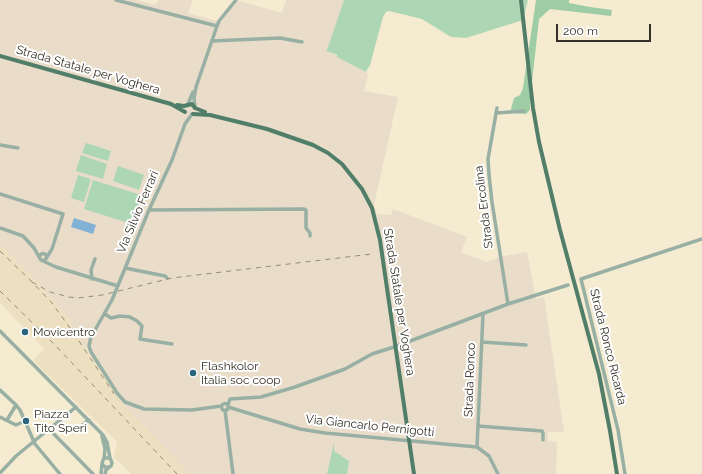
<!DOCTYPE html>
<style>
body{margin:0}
#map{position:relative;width:702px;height:474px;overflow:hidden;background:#f5ebd1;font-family:Raleway,sans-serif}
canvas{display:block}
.scale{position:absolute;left:556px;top:24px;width:95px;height:18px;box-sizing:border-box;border:2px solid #343027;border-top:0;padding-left:5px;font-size:12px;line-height:14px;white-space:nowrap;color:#343027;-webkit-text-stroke:3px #fff;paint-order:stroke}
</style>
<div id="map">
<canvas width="702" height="474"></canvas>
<div class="scale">200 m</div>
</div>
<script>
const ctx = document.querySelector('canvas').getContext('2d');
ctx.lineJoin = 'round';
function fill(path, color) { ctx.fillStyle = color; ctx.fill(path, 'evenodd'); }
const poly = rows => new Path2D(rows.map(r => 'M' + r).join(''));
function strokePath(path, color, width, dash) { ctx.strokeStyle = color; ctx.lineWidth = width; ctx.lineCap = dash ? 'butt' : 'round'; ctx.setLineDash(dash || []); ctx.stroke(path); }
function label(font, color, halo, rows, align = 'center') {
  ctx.font = font + ' Raleway,sans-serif'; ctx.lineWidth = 4; ctx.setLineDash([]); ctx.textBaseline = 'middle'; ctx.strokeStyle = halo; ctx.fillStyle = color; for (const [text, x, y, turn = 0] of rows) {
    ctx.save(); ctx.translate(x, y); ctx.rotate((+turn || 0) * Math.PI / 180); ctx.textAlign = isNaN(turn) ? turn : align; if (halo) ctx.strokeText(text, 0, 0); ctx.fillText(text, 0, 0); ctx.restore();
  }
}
fill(poly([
 [0,244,44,288,45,292,65,313,82,342,126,408,190,474,131,474,114,457,117,442,33,360,44,349,0,303]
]), '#ece0c0');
fill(poly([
 [0,0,136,0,155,5,159,0,193,0,188,13,217,21,236,0,282,13,286,0,344,0,327,51,366,72,368,74,364,91,398,97,374,205,377,214,391,215,393,209,467,237,461,252,487,262,498,257,527,252,536,299,544,297,564,432,548,432,548,441,557,442,556,474,190,474,126,408,82,342,65,313,45,292,44,288,0,244]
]), '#e9dcc9');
fill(poly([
 [344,0,528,0,523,20,466,38,451,37,422,19,389,11,386,12,383,17,370,65,366,72,337,57,337,55,326,51,327,50],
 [86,143,111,151,108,161,82,153],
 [81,155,107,164,103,179,76,171],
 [118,166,144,175,139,190,113,181],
 [78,175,91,179,84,202,71,198],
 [93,180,141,195,132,224,84,209],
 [334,442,334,451,349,461,347,474,327,474]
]), '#add7b4');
fill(poly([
 [536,0,569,0,569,3,590,7,612,10,611,16,550,9,539,19,530,100,530,110,526,114,512,113,511,109,514,98,520,95,523,88]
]), '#9dcca5');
fill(poly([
 [74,218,96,225,93,234,71,227]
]), '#82b1d5');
strokePath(poly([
 [116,0,217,26],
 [212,41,280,38,302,42],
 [188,104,193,92],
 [195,107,194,98,196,87,217,26,219,21,236,0],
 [497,108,488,159,489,175,492,202,508,304],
 [496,113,524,111],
 [192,114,185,124,172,160,149,210,112,300,91,337,89,346,91,352,117,393,125,402,144,409,192,410,221,406],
 [0,145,18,148],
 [0,194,63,214,52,249,47,257],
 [149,210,304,209,306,210,306,228,310,233,310,236],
 [0,228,23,236,34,248,39,257],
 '39.5 257a3.5 3.5 0 1 1 7 0a3.5 3.5 0 1 1-7 0Z',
 [43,261,56,267,118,286],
 [125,268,165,276,167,278],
 [92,279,91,270,95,259],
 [105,314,111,318,120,316,130,317,137,321,142,326,140,339,172,344],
 [0,331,103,435,107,442,110,458],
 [482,342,526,345],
 [0,390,16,405,20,410,35,444,60,474],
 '221.5 407a3.5 3.5 0 1 1 7 0a3.5 3.5 0 1 1-7 0Z',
 [228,405,230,399,261,397,295,387,345,369,372,354,397,346,508,304,568,285],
 [228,407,300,429,325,433,477,447,489,456,498,474],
 [225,410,233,474],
 [0,417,16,425,25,421],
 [7,420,16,405],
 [478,426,542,431,543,433,543,440],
 [49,429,93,474],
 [75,431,89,420],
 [102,436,105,449,104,459],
 [477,447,483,314],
 [0,473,16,456,76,407],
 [101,474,102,464],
 [105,474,106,470,111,466,112,463,110,458,105,458,103,460,102,464,105,467,110,467],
 [625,474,618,430,581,279,702,239]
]), '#98b0a3', 3.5);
strokePath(poly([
 [521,0,533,108,539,142,560,230,599,374,610,431,617,474],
 [0,56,171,104,185,112],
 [177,105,184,106,192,104,195,108,205,112],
 [193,114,210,115,267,129,313,145,328,153,342,164,362,189,372,208,380,240,414,474]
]), '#507e68', 4);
strokePath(poly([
 [0,251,32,282,52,303,75,335,114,394],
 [32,282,50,292,69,297,78,298,102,295,172,278,372,254],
 [0,291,55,345,177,474]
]), '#938c7b', 1, [5, 5]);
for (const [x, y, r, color] of [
 [25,332,4,"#2a657d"],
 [193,373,4,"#2a657d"],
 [26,421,4,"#2a657d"]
]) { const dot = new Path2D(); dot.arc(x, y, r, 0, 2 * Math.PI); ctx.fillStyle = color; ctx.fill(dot); strokePath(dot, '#fff', 1.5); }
label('12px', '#343027', '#fff', [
 ["Strada Statale per Voghera",88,70,16],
 ["Strada Ercolina",484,207,-97],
 ["Via Silvio Ferrari",138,212,-67],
 ["Strada Statale per Voghera",399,302,81],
 ["Strada Ronco Ricarda",608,347,76],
 ["Strada Ronco",470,380,-88],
 ["Via Giancarlo Pernigotti",370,426,6]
]);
label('12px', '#343027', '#fff', [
 ["Movicentro",33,332],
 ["Flashkolor",201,366],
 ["Italia soc coop",201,380],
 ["Piazza",34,414],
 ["Tito Speri",34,428]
], 'left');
</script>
